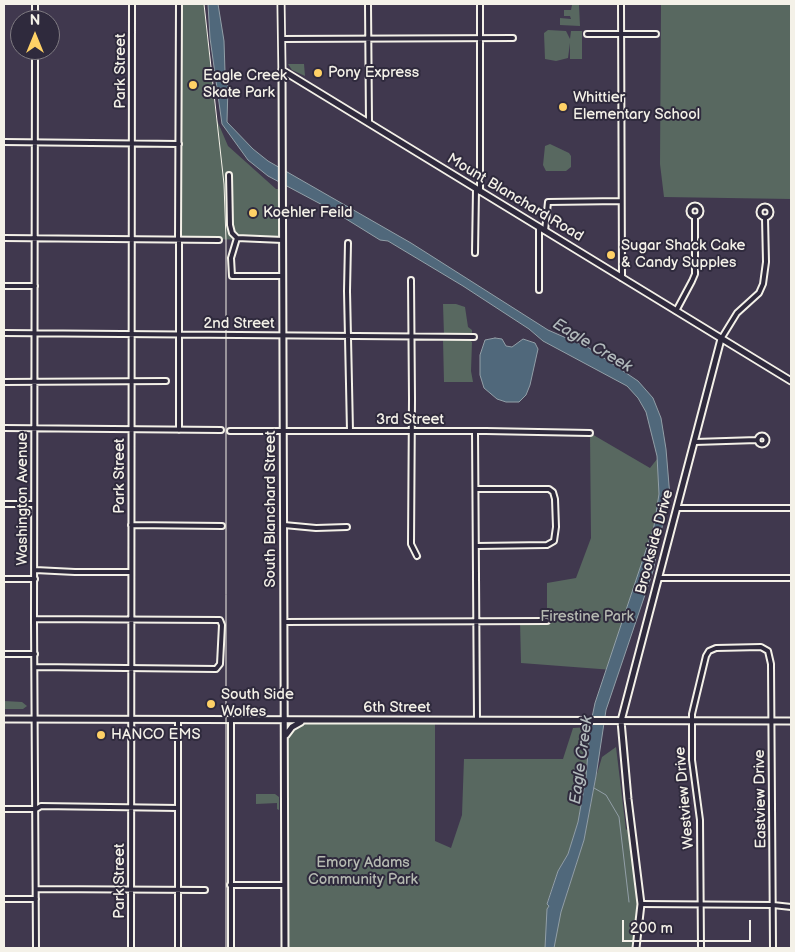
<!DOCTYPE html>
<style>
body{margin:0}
#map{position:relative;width:795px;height:952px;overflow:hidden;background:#40384e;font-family:"Balsamiq Sans",sans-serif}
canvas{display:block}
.frame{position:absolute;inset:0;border:5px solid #f4f1e8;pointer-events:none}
.north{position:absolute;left:10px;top:10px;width:50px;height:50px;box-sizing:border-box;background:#2f2a3d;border:1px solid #7e7a81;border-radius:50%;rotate:0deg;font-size:14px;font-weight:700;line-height:20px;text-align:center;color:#f4f1e8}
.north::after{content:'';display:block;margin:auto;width:18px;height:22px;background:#ffd166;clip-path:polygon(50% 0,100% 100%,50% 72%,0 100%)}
.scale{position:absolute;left:622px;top:920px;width:129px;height:22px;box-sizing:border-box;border:2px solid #f4f1e8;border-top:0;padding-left:6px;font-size:15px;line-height:18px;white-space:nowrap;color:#f4f1e8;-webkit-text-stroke:4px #2f2a3d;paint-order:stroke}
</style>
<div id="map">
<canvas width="795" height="952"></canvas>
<div class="frame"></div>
<div class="north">N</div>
<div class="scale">200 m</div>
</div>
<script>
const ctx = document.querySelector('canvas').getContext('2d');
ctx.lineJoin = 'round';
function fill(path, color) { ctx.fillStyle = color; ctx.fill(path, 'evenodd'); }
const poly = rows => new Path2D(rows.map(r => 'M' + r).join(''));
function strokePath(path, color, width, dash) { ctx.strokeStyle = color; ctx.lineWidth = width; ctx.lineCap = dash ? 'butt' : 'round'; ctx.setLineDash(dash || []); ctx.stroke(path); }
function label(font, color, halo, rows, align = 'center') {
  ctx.font = font + ' "Balsamiq Sans",sans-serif'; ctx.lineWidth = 4; ctx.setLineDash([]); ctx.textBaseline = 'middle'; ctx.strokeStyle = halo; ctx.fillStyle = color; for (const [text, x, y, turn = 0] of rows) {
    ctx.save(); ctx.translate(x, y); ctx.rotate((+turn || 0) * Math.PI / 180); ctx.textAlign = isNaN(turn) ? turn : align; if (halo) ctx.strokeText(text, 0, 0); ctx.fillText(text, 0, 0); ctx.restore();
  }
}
fill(poly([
 [204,4,216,118,228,146,276,189,283,189,283,240,178,239,179,5],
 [661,4,791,4,791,199,664,197,660,164],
 [572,5,579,5,580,26,560,25,560,18,571,19,570,16,564,16,564,10,571,10],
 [548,30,566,31,570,39,571,31,582,31,582,59,570,59,570,43,568,58,556,61,545,59,544,33],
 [288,64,304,64,305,76,292,70],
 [550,144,569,153,571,156,571,167,566,171,546,171,543,165,545,146],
 [443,304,456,304,465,307,468,327,472,330,472,335,444,335],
 [443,339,468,339,472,342,471,371,473,382,444,382],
 [590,433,650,468,661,454,663,502,613,670,521,663,520,621,547,621,547,583,576,578,591,538],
 [4,701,22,702,27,706,23,709,4,709],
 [435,720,435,841,451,848,462,815,464,759,563,759,573,728,590,727,586,777,578,822,568,854,558,871,547,903,549,906,564,903,584,840,596,777,602,757,616,747,626,830,631,825,641,904,636,948,285,948,284,721],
 [256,794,275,794,279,797,279,810,277,809,277,803,256,804]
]), '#586860');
const water = poly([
 [208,4,218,4,224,41,225,72,228,86,227,122,253,149,268,161,411,243,548,330,589,348,638,381,653,398,661,418,666,449,670,497,665,513,653,571,606,710,596,776,584,840,561,912,554,948,545,948,547,909,549,906,547,904,558,871,568,854,578,822,586,777,590,727,595,703,654,526,659,494,657,456,646,412,638,398,627,386,543,341,529,329,463,286,388,241,380,240,330,209,268,176,248,160,222,124,210,38,208,4],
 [495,338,502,339,506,346,512,347,523,339,535,343,538,349,530,385,526,395,519,402,506,402,497,399,484,388,480,375,480,355,485,340,495,338]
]);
fill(water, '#50687b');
strokePath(water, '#929fa7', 1);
strokePath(poly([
 [594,788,606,795,619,817,629,902]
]), '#929fa7', 1);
const minor = poly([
 [368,4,369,123],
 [480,4,480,192],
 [621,4,622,278],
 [35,20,35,4],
 [587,34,656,34],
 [282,39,513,38],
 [35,50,34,619,36,948],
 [4,142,179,144],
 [229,175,230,225,232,233,237,238,231,258,232,276,283,276],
 '689.5 211a5.5 5.5 0 1 1 11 0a5.5 5.5 0 1 1-11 0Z',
 '759.5 212a5.5 5.5 0 1 1 11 0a5.5 5.5 0 1 1-11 0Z',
 [539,228,539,290],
 [545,231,548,202,621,201],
 [4,238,219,240],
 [237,238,283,240],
 [178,239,179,4],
 [348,243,347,291,350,431],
 [475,253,476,189],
 [411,280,412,399,411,544,417,556],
 [4,286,35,286],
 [676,311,692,281,695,274,695,217],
 [4,333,474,337],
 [721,339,737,313,759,293,763,284,766,262,765,218],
 [4,382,166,381],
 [4,428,221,430],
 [179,430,179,239],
 [230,431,486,431,590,433],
 [475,431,477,720],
 '757.5 440a4.5 4.5 0 1 1 9 0a4.5 4.5 0 1 1-9 0Z',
 [695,442,757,440],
 [476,489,549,489,553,492,555,499,556,527,554,541,547,545,477,546],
 [4,504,34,504],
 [677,508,791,508],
 [131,525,222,526],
 [284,525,316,528,347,527],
 [35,570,75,572,131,572],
 [659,578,791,578],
 [4,579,35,579],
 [34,619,220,620,222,625,220,664,216,669,35,667],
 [284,622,547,621],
 [4,654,35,654],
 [178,721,178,948],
 [4,809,36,809,41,806,178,808],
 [230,885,285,885],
 [37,889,205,890],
 [4,899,36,899],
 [641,904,773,905,791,907],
 [131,948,132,4],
 [231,948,231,721],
 [701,948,700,820,692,760,692,714,706,656,709,651,716,648,761,647,768,651,771,664,773,948]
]);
const tertiary = poly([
 [282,70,285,948],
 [4,719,791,721],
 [286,735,292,727,301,722],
 [636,948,641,904,628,799,621,721,721,339]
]);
const secondary = poly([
 [281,4,282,70,791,381]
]);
strokePath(minor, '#f4f1e8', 8);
strokePath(tertiary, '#f4f1e8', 9);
strokePath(secondary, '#f4f1e8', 9);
strokePath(minor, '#2f2a3d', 4);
strokePath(tertiary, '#2f2a3d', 5);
strokePath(secondary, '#2f2a3d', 5.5);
strokePath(poly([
 [204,4,224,184,226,240,226,948]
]), '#f4f1e8', 1);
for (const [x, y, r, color] of [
 [318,73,5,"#ffd166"],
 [193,85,5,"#ffd166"],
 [563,107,5,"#ffd166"],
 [253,213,5,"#ffd166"],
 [611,255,5,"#ffd166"],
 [211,704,5,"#ffd166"],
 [101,735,5,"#ffd166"]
]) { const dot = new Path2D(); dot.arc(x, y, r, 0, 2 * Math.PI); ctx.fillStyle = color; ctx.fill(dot); strokePath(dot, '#2f2a3d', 2); }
label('15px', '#f4f1e8', '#2f2a3d', [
 ["Park Street",121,71,-90],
 ["Mount Blanchard Road",515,198,31],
 ["2nd Street",239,324],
 ["3rd Street",410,420],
 ["Park Street",120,476,-90],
 ["Washington Avenue",23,499,-90],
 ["South Blanchard Street",271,509,-90],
 ["Brookside Drive",655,542,-75],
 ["6th Street",397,708],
 ["Westview Drive",685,798,-95],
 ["Eastview Drive",761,799,-91],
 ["Park Street",120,881,-90]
]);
label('15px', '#f4f1e8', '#2f2a3d', [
 ["Pony Express",328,73],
 ["Eagle Creek",203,76],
 ["Skate Park",203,93],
 ["Whittier",573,98],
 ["Elementary School",573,115],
 ["Koehler Feild",263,213],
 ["Sugar Shack Cake",621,246],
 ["& Candy Supples",621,263],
 ["South Side",221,695],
 ["Wolfes",221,712],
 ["HANCO EMS",111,735]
], 'left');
label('15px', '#b6bab2', '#2f2a3d', [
 ["Firestine Park",587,617],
 ["Emory Adams",363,863],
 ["Community Park",363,880]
]);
label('italic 16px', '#b2babc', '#2f2a3d', [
 ["Eagle Creek",592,346,31],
 ["Eagle Creek",582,760,-82]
]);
</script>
